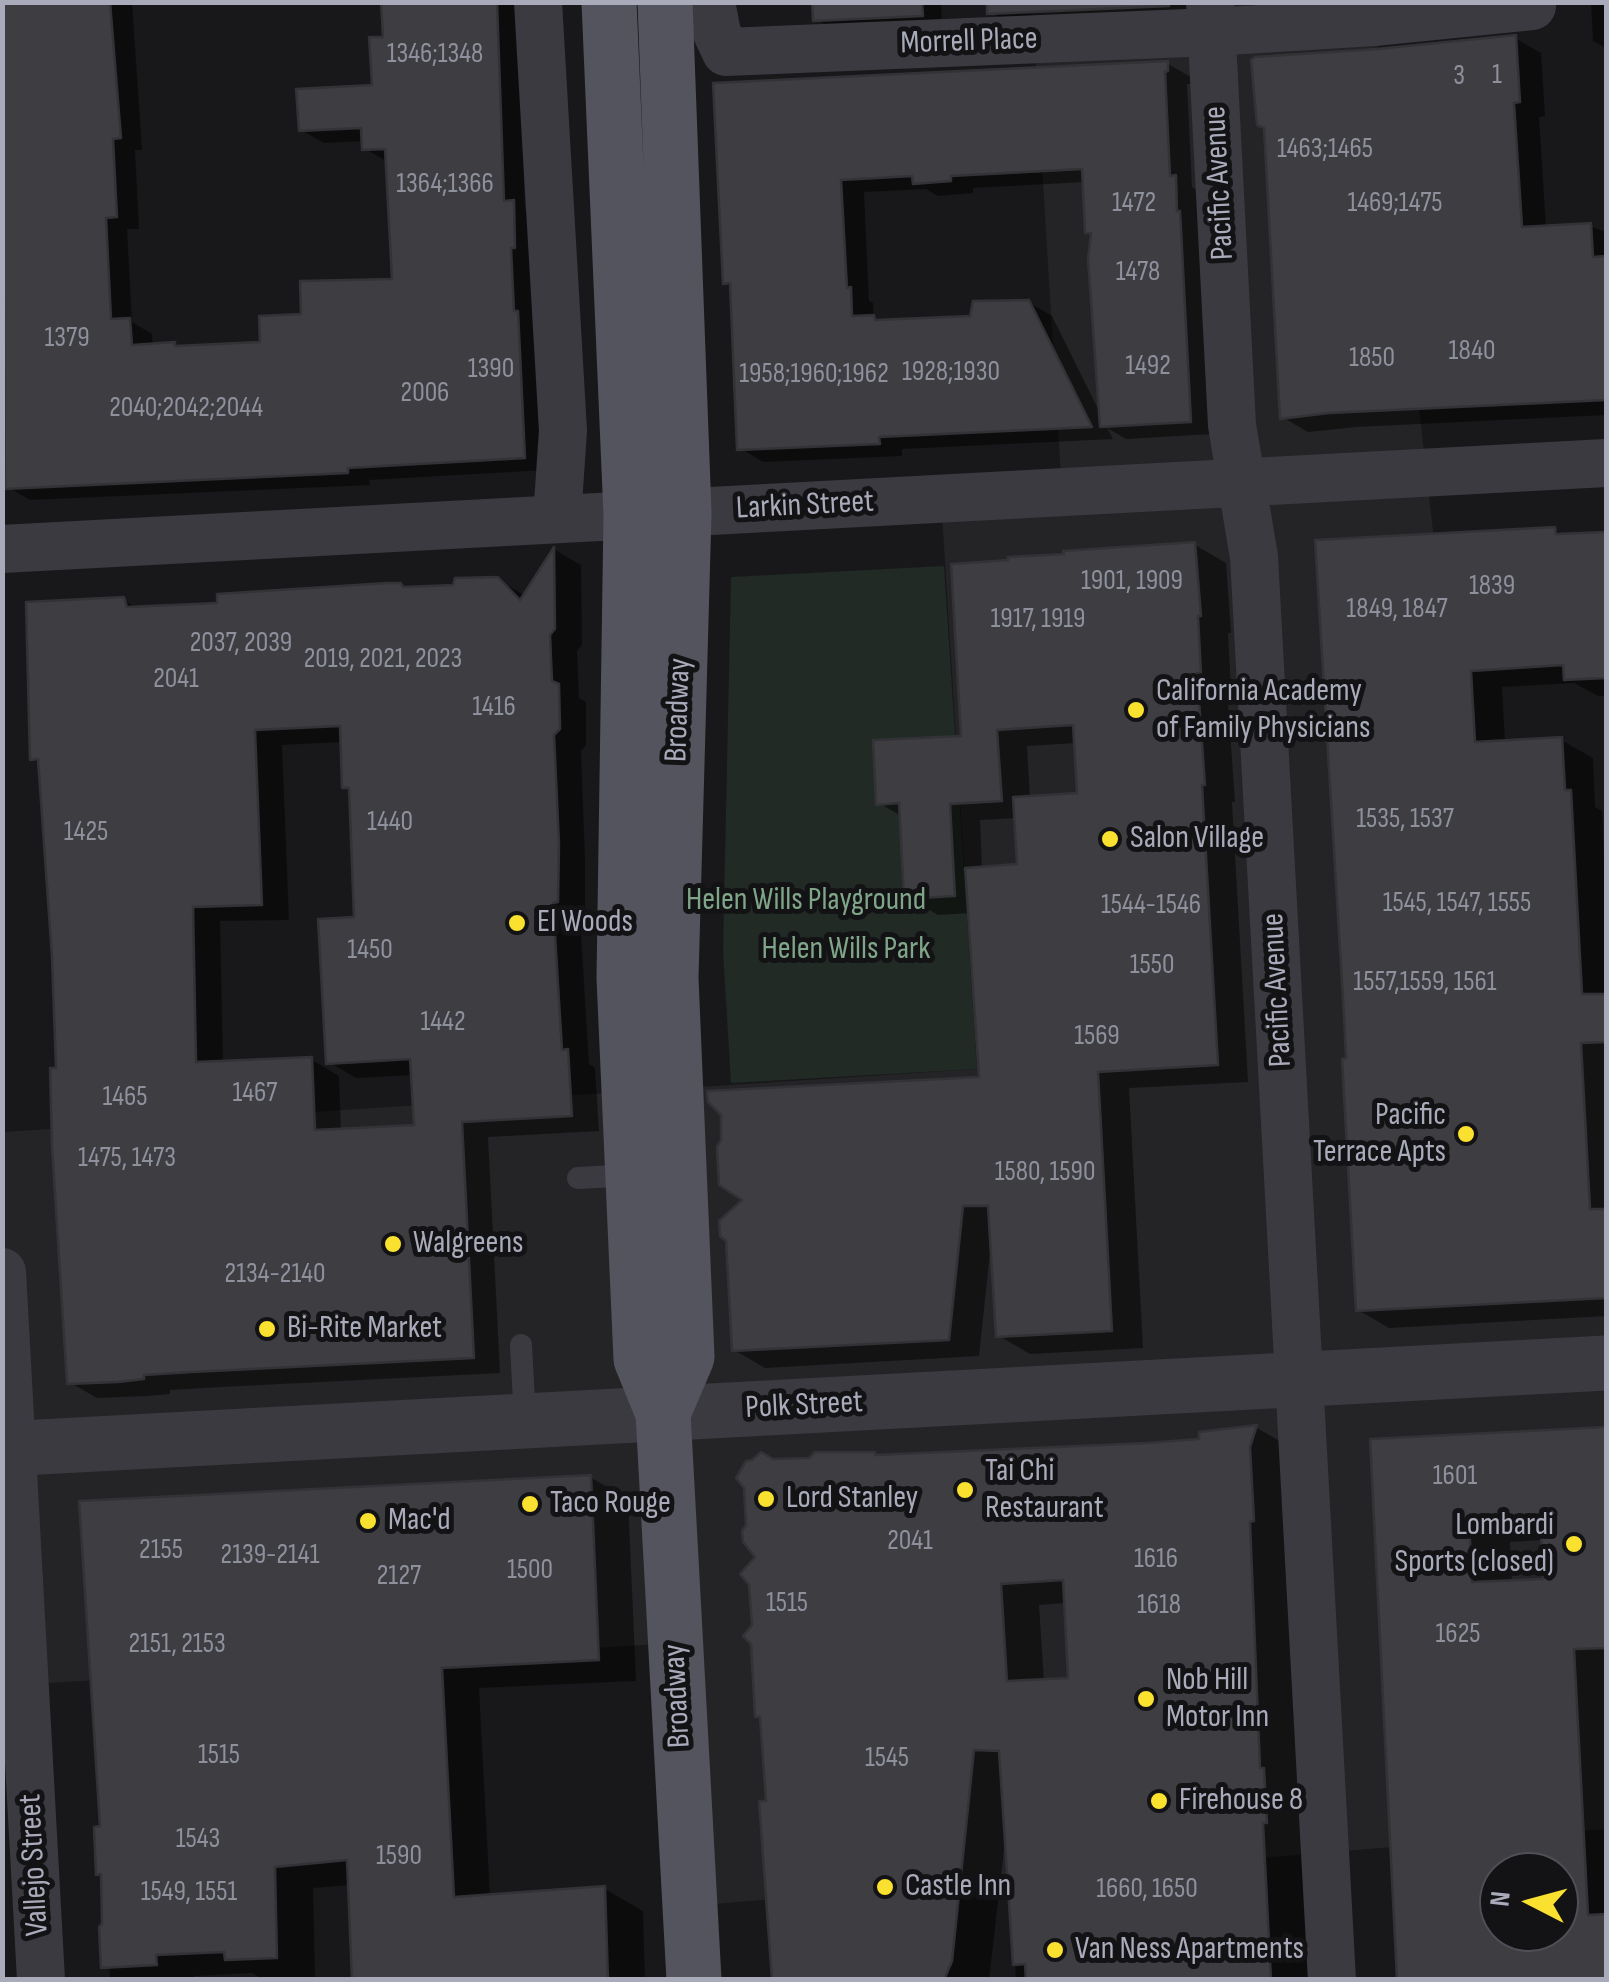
<!DOCTYPE html>
<style>
body{margin:0}
#map{position:relative;width:1609px;height:1982px;overflow:hidden;background:#18181a;font-family:"Sofia Sans Condensed",sans-serif}
canvas{display:block}
.frame{position:absolute;inset:0;border:5px solid #a9abba;pointer-events:none}
.north{position:absolute;left:1479px;top:1852px;width:100px;height:100px;box-sizing:border-box;background:#131315;border:2px solid #4f5057;border-radius:50%;rotate:276deg;font-size:28px;font-weight:700;line-height:40px;text-align:center;color:#a9abba}
.north::after{content:'';display:block;margin:auto;width:35px;height:45px;background:#fbe12f;clip-path:polygon(50% 0,100% 100%,50% 72%,0 100%)}
</style>
<div id="map">
<canvas width="1609" height="1982"></canvas>
<div class="frame"></div>
<div class="north">N</div>
</div>
<script>
const ctx = document.querySelector('canvas').getContext('2d');
ctx.lineJoin = 'round';
function fill(path, color) { ctx.fillStyle = color; ctx.fill(path, 'evenodd'); }
const poly = rows => new Path2D(rows.map(r => 'M' + r).join(''));
function strokePath(path, color, width, dash) { ctx.strokeStyle = color; ctx.lineWidth = width; ctx.lineCap = dash ? 'butt' : 'round'; ctx.setLineDash(dash || []); ctx.stroke(path); }
function label(font, color, halo, rows, align = 'center') {
  ctx.font = font + ' "Sofia Sans Condensed",sans-serif'; ctx.lineWidth = 10; ctx.setLineDash([]); ctx.textBaseline = 'middle'; ctx.strokeStyle = halo; ctx.fillStyle = color; for (const [text, x, y, turn = 0] of rows) {
    ctx.save(); ctx.translate(x, y); ctx.rotate((+turn || 0) * Math.PI / 180); ctx.textAlign = isNaN(turn) ? turn : align; if (halo) ctx.strokeText(text, 0, 0); ctx.fillText(text, 0, 0); ctx.restore();
  }
}
fill(poly([
 [1032,3,1373,3,1491,1042,1606,1038,1606,1829,690,1906,675,1643,3,1686,3,1132,977,1069,941,499,1062,492]
]), '#242427');
fill(poly([
 [944,566,977,1069,731,1083,723,952,731,577]
]), '#212a24');
fill(poly([
 [2,2,132,2,142,150,135,150,139,229,127,229,132,322,152,334,153,347,263,344,304,316,394,281,388,162,365,149,364,141,324,143,301,130,374,88,385,39,383,2,518,2,525,210,535,216,547,470,369,480,370,485,30,500,8,487,2,360],
 [815,2,941,2,942,26,836,31,816,19],
 [989,2,1192,2,1193,18,1012,25,990,12],
 [1256,2,1494,2,1285,19],
 [1591,2,1606,2,1606,48,1593,41],
 [1515,38,1541,53,1545,116,1539,117,1546,228,1590,226,1606,232,1606,415,1356,427,1308,432,1282,417],
 [1168,64,1191,77,1191,84,1187,84,1192,187,1198,191,1213,434,1126,439,1107,428,1113,439,902,449,902,456,763,462,740,448,732,286,726,282,716,86],
 [1085,182,1088,231,1093,234,1102,417,1052,316,1028,302,972,318,881,322,874,318,873,303,869,301,864,192,926,189,938,196,973,193,973,188],
 [1555,530,1566,536,1606,533,1606,696,1598,696,1574,683,1502,687,1505,743,1561,740,1593,758,1595,807,1602,811,1606,905,1606,1316,1389,1328,1358,1310,1349,1061,1318,543],
 [1195,545,1226,563,1231,633,1228,633,1231,689,1227,689,1235,802,1232,802,1248,1082,1129,1088,1143,1348,1030,1354,999,1336,993,1252,990,1252,979,1356,765,1368,734,1350,982,1080,971,913,938,915,907,897,903,817,879,803,963,738],
 [1076,743,1079,795,1030,798,1027,746],
 [1017,818,1020,866,982,869,980,820],
 [555,550,581,565,582,645,577,651,579,698,586,702,586,745,581,751,585,860,585,917,580,917,589,1064,595,1068,599,1131,488,1137,500,1373,221,1387,170,1390,170,1394,147,1396,97,1398,69,1382,59,1070,40,763,32,758,123,600,139,609,454,588,498,580,526,596],
 [343,742,345,787,351,790,357,919,329,1062,356,1078,413,1075,416,1128,341,1131,339,1076,312,1060,223,1064,220,921,289,920,282,745],
 [1257,1428,1295,1450,1308,1980,1016,1980,1007,1841,1005,1841,989,1980,771,1980,768,1803,763,1719,757,1716,754,1626,758,1557,773,1461,1202,1441,1202,1434],
 [1066,1603,1070,1680,1044,1682,1039,1605],
 [1606,1430,1606,1980,1399,1980,1373,1442],
 [1543,1540,1545,1581,1512,1583,1510,1542],
 [1499,1872,1559,1872,1559,1932,1499,1932],
 [590,1477,628,1499,636,1681,479,1688,490,1897,605,1889,643,1911,645,1980,355,1980,350,1885,313,1888,315,1979,264,1980,252,1973,194,1976,194,1980,110,1980,104,1877,98,1873]
]), '#0007');
const building = poly([
 [2,2,110,2,121,138,113,139,117,217,106,218,111,319,130,318,132,345,175,342,175,346,260,342,259,316,301,314,300,281,392,279,385,149,362,150,361,128,299,131,296,89,372,85,369,37,383,37,381,2,497,2,504,201,514,200,515,248,511,248,514,311,518,311,525,458,348,468,348,473,5,489,2,2],
 [812,2,922,2,923,16,813,21,812,2],
 [987,2,1169,2,1169,6,987,14,987,2],
 [1516,35,1520,102,1514,103,1522,227,1591,223,1593,257,1606,256,1606,400,1329,413,1280,419,1264,128,1257,125,1251,60,1255,57,1377,49,1516,35],
 [1168,61,1168,71,1165,72,1170,176,1176,175,1177,211,1180,211,1191,422,1100,427,1088,259,1091,233,1085,233,1082,169,951,176,951,181,913,184,912,176,841,180,847,288,851,287,852,316,874,315,875,320,970,316,973,301,1029,300,1092,427,879,437,880,444,737,450,730,283,723,284,713,83,1168,61],
 [1555,527,1556,534,1606,532,1606,678,1564,680,1563,665,1471,671,1475,742,1562,737,1565,790,1571,790,1582,994,1606,994,1606,1042,1581,1043,1590,1209,1606,1209,1606,1298,1356,1311,1342,1059,1346,1058,1344,1015,1315,540,1555,527],
 [1195,542,1201,616,1198,616,1201,673,1197,673,1205,785,1202,785,1218,1065,1098,1072,1112,1331,996,1337,988,1206,963,1206,949,1340,732,1351,726,1241,720,1236,719,1221,742,1200,719,1185,717,1147,721,1140,721,1115,708,1102,707,1091,979,1077,965,868,1017,864,1013,797,1077,793,1073,725,997,730,1002,801,950,804,955,896,904,899,899,803,876,805,873,740,961,736,951,564,1008,560,1008,557,1064,554,1063,551,1195,542],
 [554,547,555,629,550,635,552,681,559,684,560,729,554,735,559,844,558,902,553,903,562,1050,568,1049,572,1116,462,1122,474,1358,192,1372,144,1375,144,1379,118,1382,67,1384,52,1147,50,1068,56,1068,52,957,38,759,30,760,26,602,124,597,127,607,217,603,217,594,387,583,401,583,403,587,453,585,455,578,498,577,520,600,554,547],
 [340,726,342,788,349,788,354,917,318,919,326,1064,410,1059,414,1125,315,1130,312,1057,196,1062,193,907,262,905,255,730,340,726],
 [1257,1425,1250,1447,1254,1521,1250,1522,1260,1768,1264,1768,1267,1823,1263,1823,1271,1980,1026,1980,1025,1964,1013,1965,999,1751,974,1750,952,1961,944,1980,772,1980,759,1801,766,1801,760,1717,755,1717,751,1644,743,1636,752,1625,749,1585,740,1574,755,1557,743,1542,742,1531,746,1525,744,1488,736,1478,746,1461,752,1460,761,1452,773,1459,809,1458,815,1452,875,1452,875,1455,1147,1443,1199,1439,1199,1432,1257,1425],
 [1063,1580,1068,1678,1007,1681,1001,1584,1063,1580],
 [1606,1427,1606,1648,1574,1649,1588,1915,1606,1914,1606,1980,1397,1980,1370,1439,1606,1427],
 [1540,1516,1543,1579,1472,1582,1469,1520,1540,1516],
 [1499,1872,1559,1872,1559,1932,1499,1932,1499,1872],
 [591,1475,599,1660,442,1668,454,1897,605,1886,608,1980,352,1980,347,1860,275,1867,277,1958,225,1960,224,1952,156,1955,157,1965,101,1968,99,1927,102,1924,101,1874,96,1875,94,1827,100,1826,79,1501,591,1475]
]);
fill(building, '#3d3d42');
strokePath(building, '#333236', 2.5);
strokePath(poly([
 [578,1178,634,1175],
 [521,1345,525,1421]
]), '#3b3a41', 22);
strokePath(poly([
 [538,2,563,431,557,518],
 [711,2,717,33,726,52,1211,32,1374,22,1532,6],
 [1210,2,1232,425,1254,557,1332,1980],
 [2,549,1606,463],
 [2,1272,41,1980]
]), '#3b3a41', 48);
strokePath(poly([
 [2,1449,1606,1363]
]), '#3b3a41', 55);
strokePath(poly([
 [609,2,631,515,624,978,641,1359,663,1413,694,1980],
 [663,1413,687,1357,671,978,684,513,665,2]
]), '#54545e', 55);
for (const [x, y, r, color] of [
 [1136,710,10,"#fbe12f"],
 [1110,839,10,"#fbe12f"],
 [517,923,10,"#fbe12f"],
 [1466,1134,10,"#fbe12f"],
 [393,1244,10,"#fbe12f"],
 [267,1329,10,"#fbe12f"],
 [965,1490,10,"#fbe12f"],
 [766,1499,10,"#fbe12f"],
 [530,1504,10,"#fbe12f"],
 [368,1521,10,"#fbe12f"],
 [1574,1544,10,"#fbe12f"],
 [1146,1699,10,"#fbe12f"],
 [1159,1801,10,"#fbe12f"],
 [885,1887,10,"#fbe12f"],
 [1055,1950,10,"#fbe12f"]
]) { const dot = new Path2D(); dot.arc(x, y, r, 0, 2 * Math.PI); ctx.fillStyle = color; ctx.fill(dot); strokePath(dot, '#131315', 4); }
label('28px', '#8e909c', null, [
 ["1346;1348",435,55],
 ["1",1497,76],
 ["3",1459,77],
 ["1463;1465",1325,150],
 ["1364;1366",445,185],
 ["1472",1134,204],
 ["1469;1475",1395,204],
 ["1478",1138,273],
 ["1379",67,339],
 ["1840",1472,352],
 ["1850",1372,359],
 ["1492",1148,367],
 ["1390",491,370],
 ["1928;1930",951,373],
 ["1958;1960;1962",814,375],
 ["2006",425,394],
 ["2040;2042;2044",186,409],
 ["1901, 1909",1132,582],
 ["1839",1492,587],
 ["1849, 1847",1397,610],
 ["1917, 1919",1038,620],
 ["2037, 2039",241,644],
 ["2019, 2021, 2023",383,660],
 ["2041",176,680],
 ["1416",494,708],
 ["1535, 1537",1405,820],
 ["1440",390,823],
 ["1425",86,833],
 ["1545, 1547, 1555",1457,904],
 ["1544-1546",1151,906],
 ["1450",370,951],
 ["1550",1152,966],
 ["1557,1559, 1561",1425,983],
 ["1442",443,1023],
 ["1569",1097,1037],
 ["1467",255,1094],
 ["1465",125,1098],
 ["1475, 1473",127,1159],
 ["1580, 1590",1045,1173],
 ["2134-2140",275,1275],
 ["1601",1455,1477],
 ["2041",910,1542],
 ["2155",161,1551],
 ["2139-2141",270,1556],
 ["1616",1156,1560],
 ["1500",530,1571],
 ["2127",399,1577],
 ["1515",787,1604],
 ["1618",1159,1606],
 ["1625",1458,1635],
 ["2151, 2153",177,1645],
 ["1515",219,1756],
 ["1545",887,1759],
 ["1543",198,1840],
 ["1590",399,1857],
 ["1660, 1650",1147,1890],
 ["1549, 1551",189,1893]
]);
label('32px', '#a9abba', '#131315', [
 ["Morrell Place",969,42,-2],
 ["Pacific Avenue",1220,183,-93],
 ["Larkin Street",805,506,-3],
 ["Broadway",679,710,-88],
 ["Pacific Avenue",1278,990,-93],
 ["Polk Street",804,1406,-3],
 ["Broadway",678,1696,-93],
 ["Vallejo Street",35,1865,-93]
]);
label('32px', '#a9abba', '#131315', [
 ["California Academy",1156,692],
 ["of Family Physicians",1156,729],
 ["Salon Village",1130,839],
 ["El Woods",537,923],
 ["Pacific",1446,1116,"right"],
 ["Terrace Apts",1446,1153,"right"],
 ["Walgreens",413,1244],
 ["Bi-Rite Market",287,1329],
 ["Tai Chi",985,1472],
 ["Restaurant",985,1509],
 ["Lord Stanley",786,1499],
 ["Taco Rouge",550,1504],
 ["Mac'd",388,1521],
 ["Lombardi",1554,1526,"right"],
 ["Sports (closed)",1554,1563,"right"],
 ["Nob Hill",1166,1681],
 ["Motor Inn",1166,1718],
 ["Firehouse 8",1179,1801],
 ["Castle Inn",905,1887],
 ["Van Ness Apartments",1075,1950]
], 'left');
label('32px', '#80a68a', '#131315', [
 ["Helen Wills Playground",806,901],
 ["Helen Wills Park",846,950]
]);
</script>
